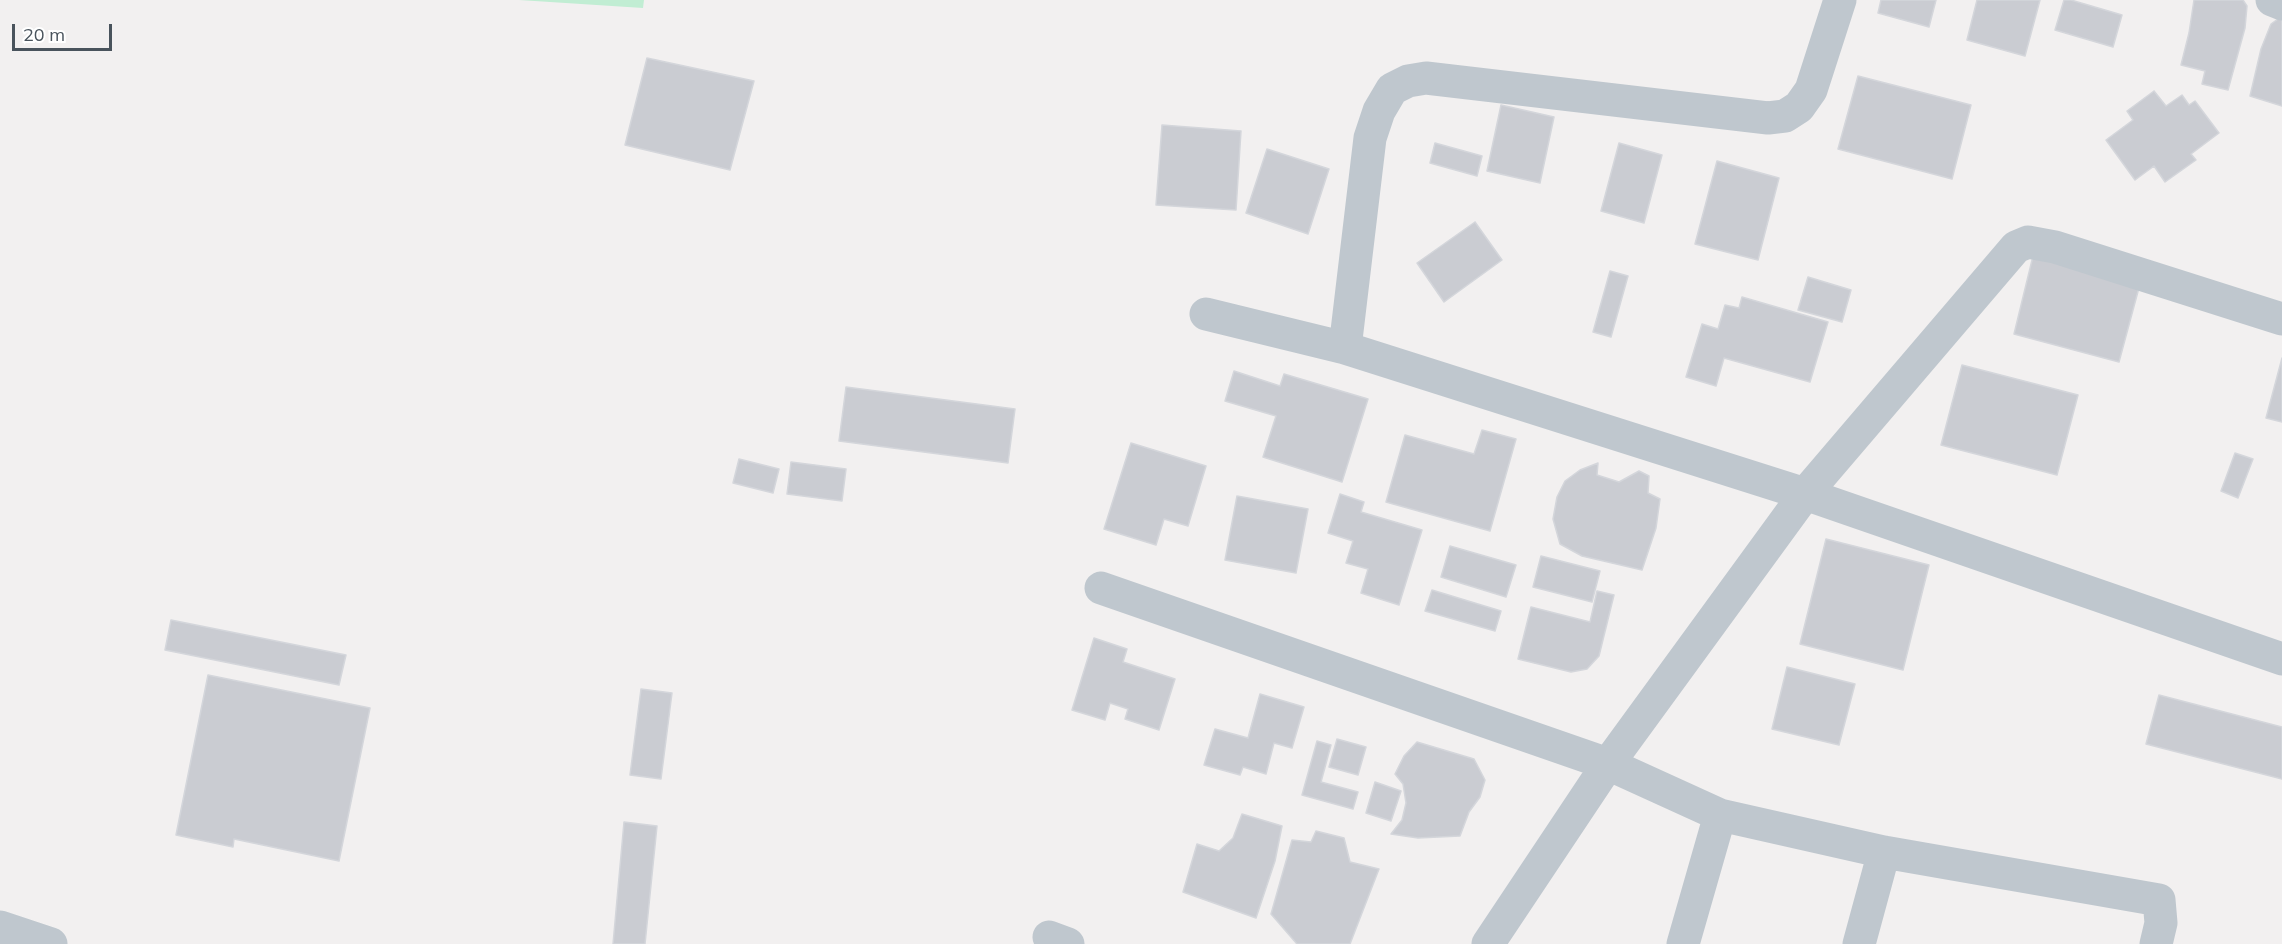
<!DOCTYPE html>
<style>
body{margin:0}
#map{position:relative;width:2282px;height:944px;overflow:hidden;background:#f2f0f0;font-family:Mulish,sans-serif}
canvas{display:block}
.scale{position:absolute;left:12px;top:24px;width:100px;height:27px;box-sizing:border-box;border:3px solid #49535c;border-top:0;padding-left:8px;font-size:18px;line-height:21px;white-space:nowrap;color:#49535c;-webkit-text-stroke:4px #fff;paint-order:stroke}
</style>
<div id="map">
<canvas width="2282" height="944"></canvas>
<div class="scale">20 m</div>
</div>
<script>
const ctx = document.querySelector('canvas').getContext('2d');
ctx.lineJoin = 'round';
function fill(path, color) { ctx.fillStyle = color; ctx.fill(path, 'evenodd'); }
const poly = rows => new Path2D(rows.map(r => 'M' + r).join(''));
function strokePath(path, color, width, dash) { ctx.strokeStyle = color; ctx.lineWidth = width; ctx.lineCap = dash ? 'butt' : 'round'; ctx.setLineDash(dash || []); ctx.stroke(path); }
fill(poly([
 [519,0,644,0,643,8]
]), '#c1edd3');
const building = poly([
 [1881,0,1936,0,1929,27,1878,13,1881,0],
 [1977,0,2040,0,2025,56,1967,40,1977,0],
 [2064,0,2071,0,2122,15,2113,47,2055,30,2064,0],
 [2194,0,2243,0,2247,6,2245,28,2228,90,2202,84,2205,71,2181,65,2189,33,2194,0],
 [2282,16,2282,106,2250,96,2261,49,2271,24,2282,16],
 [647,58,754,81,730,170,625,145,647,58],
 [1858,76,1971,105,1952,179,1838,149,1858,76],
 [2154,91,2166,106,2182,95,2189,105,2195,101,2219,133,2191,154,2196,160,2165,182,2154,166,2135,180,2106,140,2133,120,2127,111,2154,91],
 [1501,105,1554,117,1540,183,1487,171,1501,105],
 [1162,125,1241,131,1236,210,1156,205,1162,125],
 [1435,143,1482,156,1477,176,1430,163,1435,143],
 [1619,143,1662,155,1644,223,1601,211,1619,143],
 [1267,149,1329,169,1308,234,1246,213,1267,149],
 [1717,161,1779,178,1758,260,1695,244,1717,161],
 [1475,222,1502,260,1444,302,1417,263,1475,222],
 [2033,256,2140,284,2119,362,2014,334,2033,256],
 [1610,271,1628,276,1611,337,1593,332,1610,271],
 [1808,277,1851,290,1842,322,1798,310,1808,277],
 [1742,297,1828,322,1810,382,1724,358,1716,386,1686,377,1702,324,1718,329,1725,305,1739,308,1742,297],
 [2282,358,2282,422,2266,418,2282,358],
 [1962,365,2078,395,2057,475,1941,445,1962,365],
 [1234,371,1280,386,1284,374,1368,399,1342,482,1263,457,1276,416,1225,401,1234,371],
 [846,387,1015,409,1008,463,839,441,846,387],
 [1482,430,1516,439,1490,531,1386,502,1405,435,1474,454,1482,430],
 [1131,443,1206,466,1188,526,1164,519,1156,545,1104,529,1131,443],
 [2235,453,2253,459,2238,498,2221,491,2235,453],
 [739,459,779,469,773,493,733,483,739,459],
 [791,462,846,469,842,501,787,494,791,462],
 [1598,463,1597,475,1619,482,1639,471,1649,476,1648,493,1660,499,1656,528,1642,570,1582,556,1560,544,1553,519,1557,497,1565,481,1580,470,1598,463],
 [1340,494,1364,502,1361,512,1422,530,1399,605,1361,593,1368,569,1346,563,1353,541,1328,533,1340,494],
 [1237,496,1308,509,1296,573,1225,560,1237,496],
 [1826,539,1929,565,1903,670,1800,644,1826,539],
 [1450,546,1516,565,1506,597,1441,577,1450,546],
 [1541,556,1600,571,1592,602,1533,587,1541,556],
 [1432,590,1501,611,1495,631,1425,611,1432,590],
 [1597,591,1614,595,1599,656,1587,669,1571,672,1518,659,1531,607,1590,622,1597,591],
 [171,620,346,655,339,685,165,650,171,620],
 [1094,638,1127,649,1123,662,1175,679,1159,730,1125,719,1128,709,1110,703,1105,720,1072,710,1094,638],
 [1787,667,1855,684,1839,745,1772,729,1787,667],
 [208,675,370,708,339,861,234,839,233,847,176,835,208,675],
 [641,689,672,693,661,779,630,775,641,689],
 [1260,694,1304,707,1292,748,1274,743,1266,774,1243,767,1240,775,1204,765,1215,729,1248,738,1260,694],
 [2159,695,2282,727,2282,779,2146,744,2159,695],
 [1337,739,1366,747,1358,775,1329,767,1337,739],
 [1317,741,1331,745,1321,782,1358,792,1353,809,1302,795,1317,741],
 [1417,742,1474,759,1485,780,1480,797,1469,812,1460,836,1418,838,1391,834,1402,820,1406,803,1403,784,1395,774,1404,756,1417,742],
 [1375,782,1401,791,1391,821,1366,813,1375,782],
 [1242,814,1282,826,1275,861,1256,918,1183,892,1197,844,1219,851,1233,838,1242,814],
 [624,822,657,826,645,944,613,944,624,822],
 [1316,831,1344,838,1350,862,1379,869,1350,944,1297,944,1271,914,1292,840,1311,842,1316,831]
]);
fill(building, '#caccd2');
strokePath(building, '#d4d6db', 1.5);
strokePath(poly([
 [2272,0,2282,4],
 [1206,314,1345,348,1805,494,2282,659],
 [1345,348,1370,138,1379,111,1392,89,1408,81,1426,78,1768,118,1785,116,1799,107,1811,90,1840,0],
 [1101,588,1608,764,1720,815,1884,852,2159,900,2161,923,2156,944],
 [0,927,51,944],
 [1049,937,1068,944],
 [1488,944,1608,764,1805,494,2016,247,2028,242,2055,247,2282,319],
 [1683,944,1720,815],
 [1859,944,1884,852]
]), '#bfc7ce', 33);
</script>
